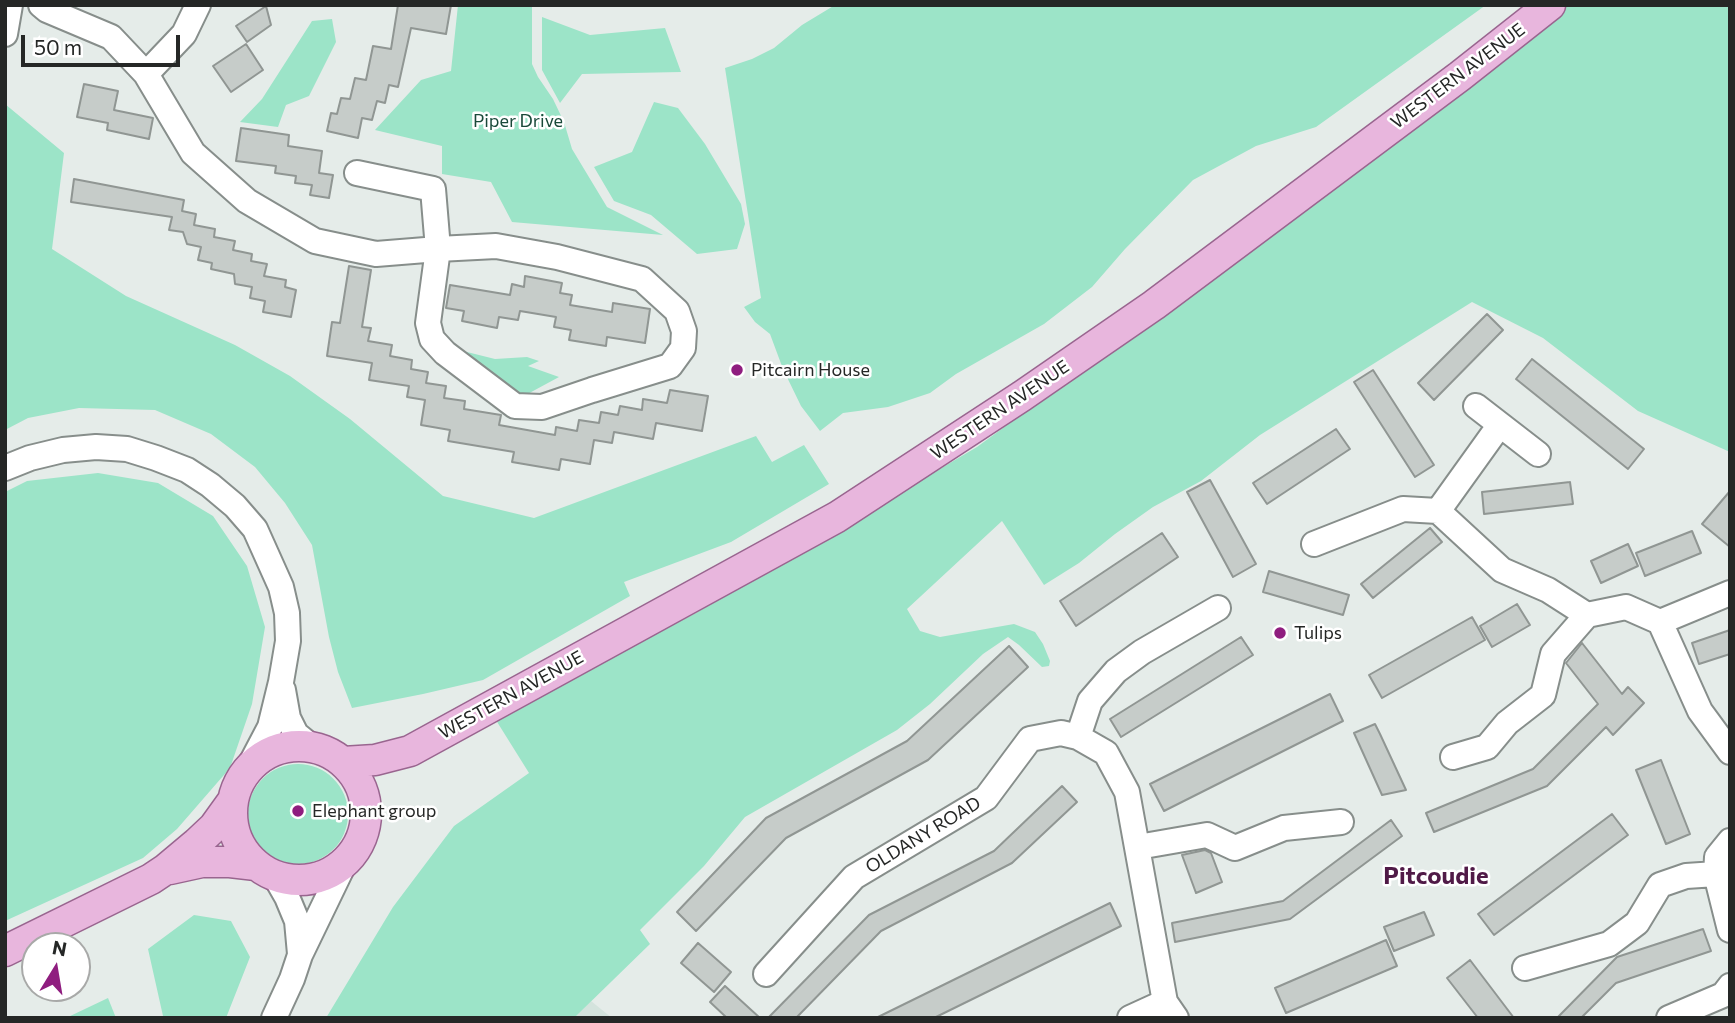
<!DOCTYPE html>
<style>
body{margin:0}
#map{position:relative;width:1735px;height:1023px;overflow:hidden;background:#e5ece9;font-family:Commissioner,sans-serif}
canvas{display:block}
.frame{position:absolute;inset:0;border:7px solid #252726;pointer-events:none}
.north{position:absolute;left:21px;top:932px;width:70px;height:70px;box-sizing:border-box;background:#fff;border:2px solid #a8a9a8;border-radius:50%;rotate:11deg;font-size:19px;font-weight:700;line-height:28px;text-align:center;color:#252726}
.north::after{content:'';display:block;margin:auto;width:24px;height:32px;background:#8f1d7f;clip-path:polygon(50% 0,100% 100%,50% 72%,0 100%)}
.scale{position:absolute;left:21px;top:35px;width:159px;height:32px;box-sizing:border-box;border:4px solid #252726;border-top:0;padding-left:9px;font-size:21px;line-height:24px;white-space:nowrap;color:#252726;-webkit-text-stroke:5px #fff;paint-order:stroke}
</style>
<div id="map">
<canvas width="1735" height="1023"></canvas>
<div class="frame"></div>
<div class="north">N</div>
<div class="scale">50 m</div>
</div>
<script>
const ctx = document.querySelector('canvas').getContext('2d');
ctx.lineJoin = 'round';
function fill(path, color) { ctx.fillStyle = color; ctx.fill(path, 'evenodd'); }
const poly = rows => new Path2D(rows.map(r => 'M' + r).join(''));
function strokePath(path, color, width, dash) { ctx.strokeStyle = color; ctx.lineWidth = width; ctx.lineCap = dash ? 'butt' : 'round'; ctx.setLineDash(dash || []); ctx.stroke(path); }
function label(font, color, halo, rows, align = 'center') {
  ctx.font = font + ' Commissioner,sans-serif'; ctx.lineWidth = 5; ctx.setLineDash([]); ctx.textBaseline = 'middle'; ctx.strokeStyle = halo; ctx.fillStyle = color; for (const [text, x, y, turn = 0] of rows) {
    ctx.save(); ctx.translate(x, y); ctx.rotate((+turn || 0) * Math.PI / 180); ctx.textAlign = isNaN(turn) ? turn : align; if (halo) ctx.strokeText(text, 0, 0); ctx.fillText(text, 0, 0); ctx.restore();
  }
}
fill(poly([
 [591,1001,612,1018,574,1018]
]), '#d4e3dd');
fill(poly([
 [458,5,532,5,532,64,538,77,553,99,564,122,572,149,607,207,663,235,512,222,491,182,442,174,442,146,375,130,421,80,451,71],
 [835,5,1486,5,1316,127,1256,146,1193,180,1125,249,1092,287,1044,324,956,374,930,393,888,407,843,413,820,431,801,406,783,369,770,334,755,322,744,307,761,298,725,68,752,59,774,48,802,25],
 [1567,5,1730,5,1730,452,1638,411,1543,338,1472,302,1260,435,1201,481,1153,507,1115,534,1079,563,1044,585,1002,521,907,609,920,631,940,637,1014,624,1035,632,1043,644,1050,661,1049,666,1042,667,1019,645,1008,637,983,654,930,704,897,730,745,817,704,866,640,930,650,944,574,1018,326,1018,393,907,454,826,529,773,494,717,696,613,977,447,1412,128],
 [542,17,590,35,665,28,681,72,582,74,560,103,542,70],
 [332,19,336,42,309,96,286,105,278,127,240,122,262,99,312,21],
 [654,102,678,108,705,144,741,204,745,224,737,249,697,254,651,215,614,201,594,167,632,152],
 [5,104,64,153,52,249,126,296,235,345,290,376,350,419,443,496,534,518,756,436,772,462,804,445,829,484,731,542,624,582,630,596,483,680,423,694,352,708,338,672,329,637,312,545,285,503,255,467,211,434,155,410,79,408,28,418,5,430],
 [459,350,495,359,527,357,539,361,528,366,559,377,522,397],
 [98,473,158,483,213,516,247,566,265,627,252,704,230,768,177,829,143,858,5,921,5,492,27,481],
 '248 814a50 50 0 1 1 100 0a50 50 0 1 1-100 0Z',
 [194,915,231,921,250,957,226,1018,164,1018,163,1016,148,949],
 [108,998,116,1018,66,1018]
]), '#9ce4c8');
const building = poly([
 [398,5,451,5,446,34,411,28,398,87,389,85,385,103,377,101,372,120,362,118,358,138,327,131,331,113,337,114,341,98,350,99,355,78,366,80,373,46,391,49,398,5],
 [266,6,271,25,247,42,236,26,266,6],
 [246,44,263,70,231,92,213,66,246,44],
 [84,84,118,91,114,110,153,118,149,139,107,130,108,123,77,117,84,84],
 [241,128,289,135,288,146,322,151,319,173,333,175,329,198,310,195,312,185,295,183,296,176,275,173,276,166,236,161,241,128],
 [74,179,184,200,182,211,196,214,194,225,215,229,214,237,235,241,233,250,252,254,251,261,267,264,264,276,286,280,285,287,296,290,291,317,263,312,265,301,250,298,252,287,235,284,234,274,211,269,212,263,198,260,201,247,187,244,183,232,169,230,172,217,71,202,74,179],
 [349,266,371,270,362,327,371,328,368,341,392,345,390,356,412,360,411,369,428,372,426,383,446,386,444,398,465,401,464,409,501,415,499,425,555,435,556,427,577,431,579,420,599,423,601,412,618,415,620,406,642,410,643,399,667,403,670,390,708,396,702,431,656,423,653,439,614,432,612,443,594,440,590,464,561,459,559,470,512,462,514,452,448,441,450,430,421,425,425,400,407,397,409,386,369,380,372,363,327,356,332,322,340,323,349,266],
 [525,276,562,283,560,293,572,295,570,305,612,312,613,303,650,309,645,343,607,337,606,346,569,340,571,330,554,327,556,317,520,311,518,320,499,317,497,328,462,321,464,311,446,308,450,285,510,295,512,284,524,287,525,276],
 [1487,314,1503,330,1434,400,1418,383,1487,314],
 [1532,359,1644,449,1628,469,1516,379,1532,359],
 [1373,370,1434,465,1415,477,1354,382,1373,370],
 [1336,429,1350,449,1267,504,1253,483,1336,429],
 [1210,480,1256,564,1233,577,1187,492,1210,480],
 [1570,482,1573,504,1484,514,1482,492,1570,482],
 [1730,491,1730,547,1702,524,1730,491],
 [1430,528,1442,542,1373,598,1361,584,1430,528],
 [1692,531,1701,553,1645,576,1636,553,1692,531],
 [1162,533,1178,557,1076,626,1060,601,1162,533],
 [1628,544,1638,566,1601,583,1591,561,1628,544],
 [1269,571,1349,595,1343,615,1263,592,1269,571],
 [1517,604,1530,625,1492,647,1480,626,1517,604],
 [1472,617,1485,640,1382,698,1369,675,1472,617],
 [1730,630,1730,654,1699,664,1692,643,1730,630],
 [1241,637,1253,655,1121,737,1110,719,1241,637],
 [1582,643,1622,694,1628,687,1644,703,1613,735,1606,727,1547,786,1434,832,1426,813,1533,769,1598,704,1566,663,1582,643],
 [1009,646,1028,667,928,760,786,838,696,931,677,912,766,818,907,741,1009,646],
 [1330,694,1343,721,1164,811,1150,784,1330,694],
 [1375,724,1380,734,1406,790,1382,795,1354,733,1375,724],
 [1661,760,1690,834,1666,844,1636,770,1661,760],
 [1062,786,1077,802,1012,863,881,931,796,1018,768,1018,869,915,994,851,1062,786],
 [1612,814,1628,835,1494,935,1478,914,1612,814],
 [1391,820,1402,836,1290,919,1175,942,1172,923,1283,901,1391,820],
 [1205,850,1211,853,1222,882,1196,893,1182,855,1205,850],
 [1110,903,1121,926,934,1018,876,1018,1110,903],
 [1424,912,1434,935,1394,951,1384,927,1424,912],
 [1703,929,1711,951,1616,983,1581,1018,1557,1018,1617,957,1703,929],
 [1386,940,1397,966,1286,1013,1275,988,1386,940],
 [698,943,731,972,714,992,681,963,698,943],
 [1470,960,1514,1018,1478,1018,1447,978,1470,960],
 [725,986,760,1018,727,1018,710,1002,725,986]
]);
fill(building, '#c6ccc9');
strokePath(building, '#909693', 2);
const minor = poly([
 [41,5,47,10,111,37,146,74,193,153,247,201,315,241,376,254,438,249,496,246,557,257,642,279,677,311,684,331,683,348,670,366,592,390,542,407,515,406,445,353,432,339,428,323,438,249,433,189,357,173],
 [5,34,10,5],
 [146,74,184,34,198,5],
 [1476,406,1538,454],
 [5,468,30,458,63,450,96,447,127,449,156,458,187,470,210,485,235,506,255,529,281,587,287,613,288,641,281,682,270,727,249,767],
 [1438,511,1502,570,1548,590,1587,615,1626,607,1660,622,1700,711,1730,752],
 [1438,511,1499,426],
 [1314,544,1403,509,1438,511],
 [1660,622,1730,593],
 [283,690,288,718,296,734,312,747],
 [1078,737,1090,701,1116,671,1142,652,1218,608],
 [1453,757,1487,747,1507,723,1543,695,1553,654,1587,615],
 [1730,841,1717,857,1716,874,1730,930],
 [1138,847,1207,835,1235,848,1284,828,1341,822],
 [275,876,287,897,297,921,300,954],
 [1525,968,1609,944,1637,923,1660,885,1686,876,1716,874],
 [766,974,854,877,986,798,1030,739,1061,733,1078,737,1106,753,1127,792,1165,1002,1176,1018],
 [274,1018,292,979,300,955,345,862],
 [1130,1018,1165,1002],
 [1669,1018,1723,995,1730,986]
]);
const major = poly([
 '232 813a67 67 0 1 1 134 0a67 67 0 1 1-134 0Z',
 [343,762,375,760,410,751,837,517,1022,396,1154,305,1460,76,1550,5],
 [170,869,202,862,230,862,256,865],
 [5,951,151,879,166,869,197,843,214,827,232,802]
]);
strokePath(minor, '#878e8b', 28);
strokePath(major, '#99658f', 33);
strokePath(minor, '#fff', 24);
strokePath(major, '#e8b6dd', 30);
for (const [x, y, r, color] of [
 [737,370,7,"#8f1d7f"],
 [1280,633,7,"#8f1d7f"],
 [298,811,7,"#8f1d7f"]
]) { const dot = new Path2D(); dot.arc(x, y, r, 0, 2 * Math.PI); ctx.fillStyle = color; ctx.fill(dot); strokePath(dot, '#fff', 2.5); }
label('18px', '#252726', '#fff', [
 ["WESTERN AVENUE",1458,76,-37],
 ["WESTERN AVENUE",1000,410,-34],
 ["WESTERN AVENUE",511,695,-29],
 ["OLDANY ROAD",923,835,-31]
]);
label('18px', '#194939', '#fff', [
 ["Piper Drive",518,121]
]);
label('18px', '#252726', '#fff', [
 ["Pitcairn House",751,370],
 ["Tulips",1294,633],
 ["Elephant group",312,811]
], 'left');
label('bold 24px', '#501a47', '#fff', [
 ["Pitcoudie",1436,876]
]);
</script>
